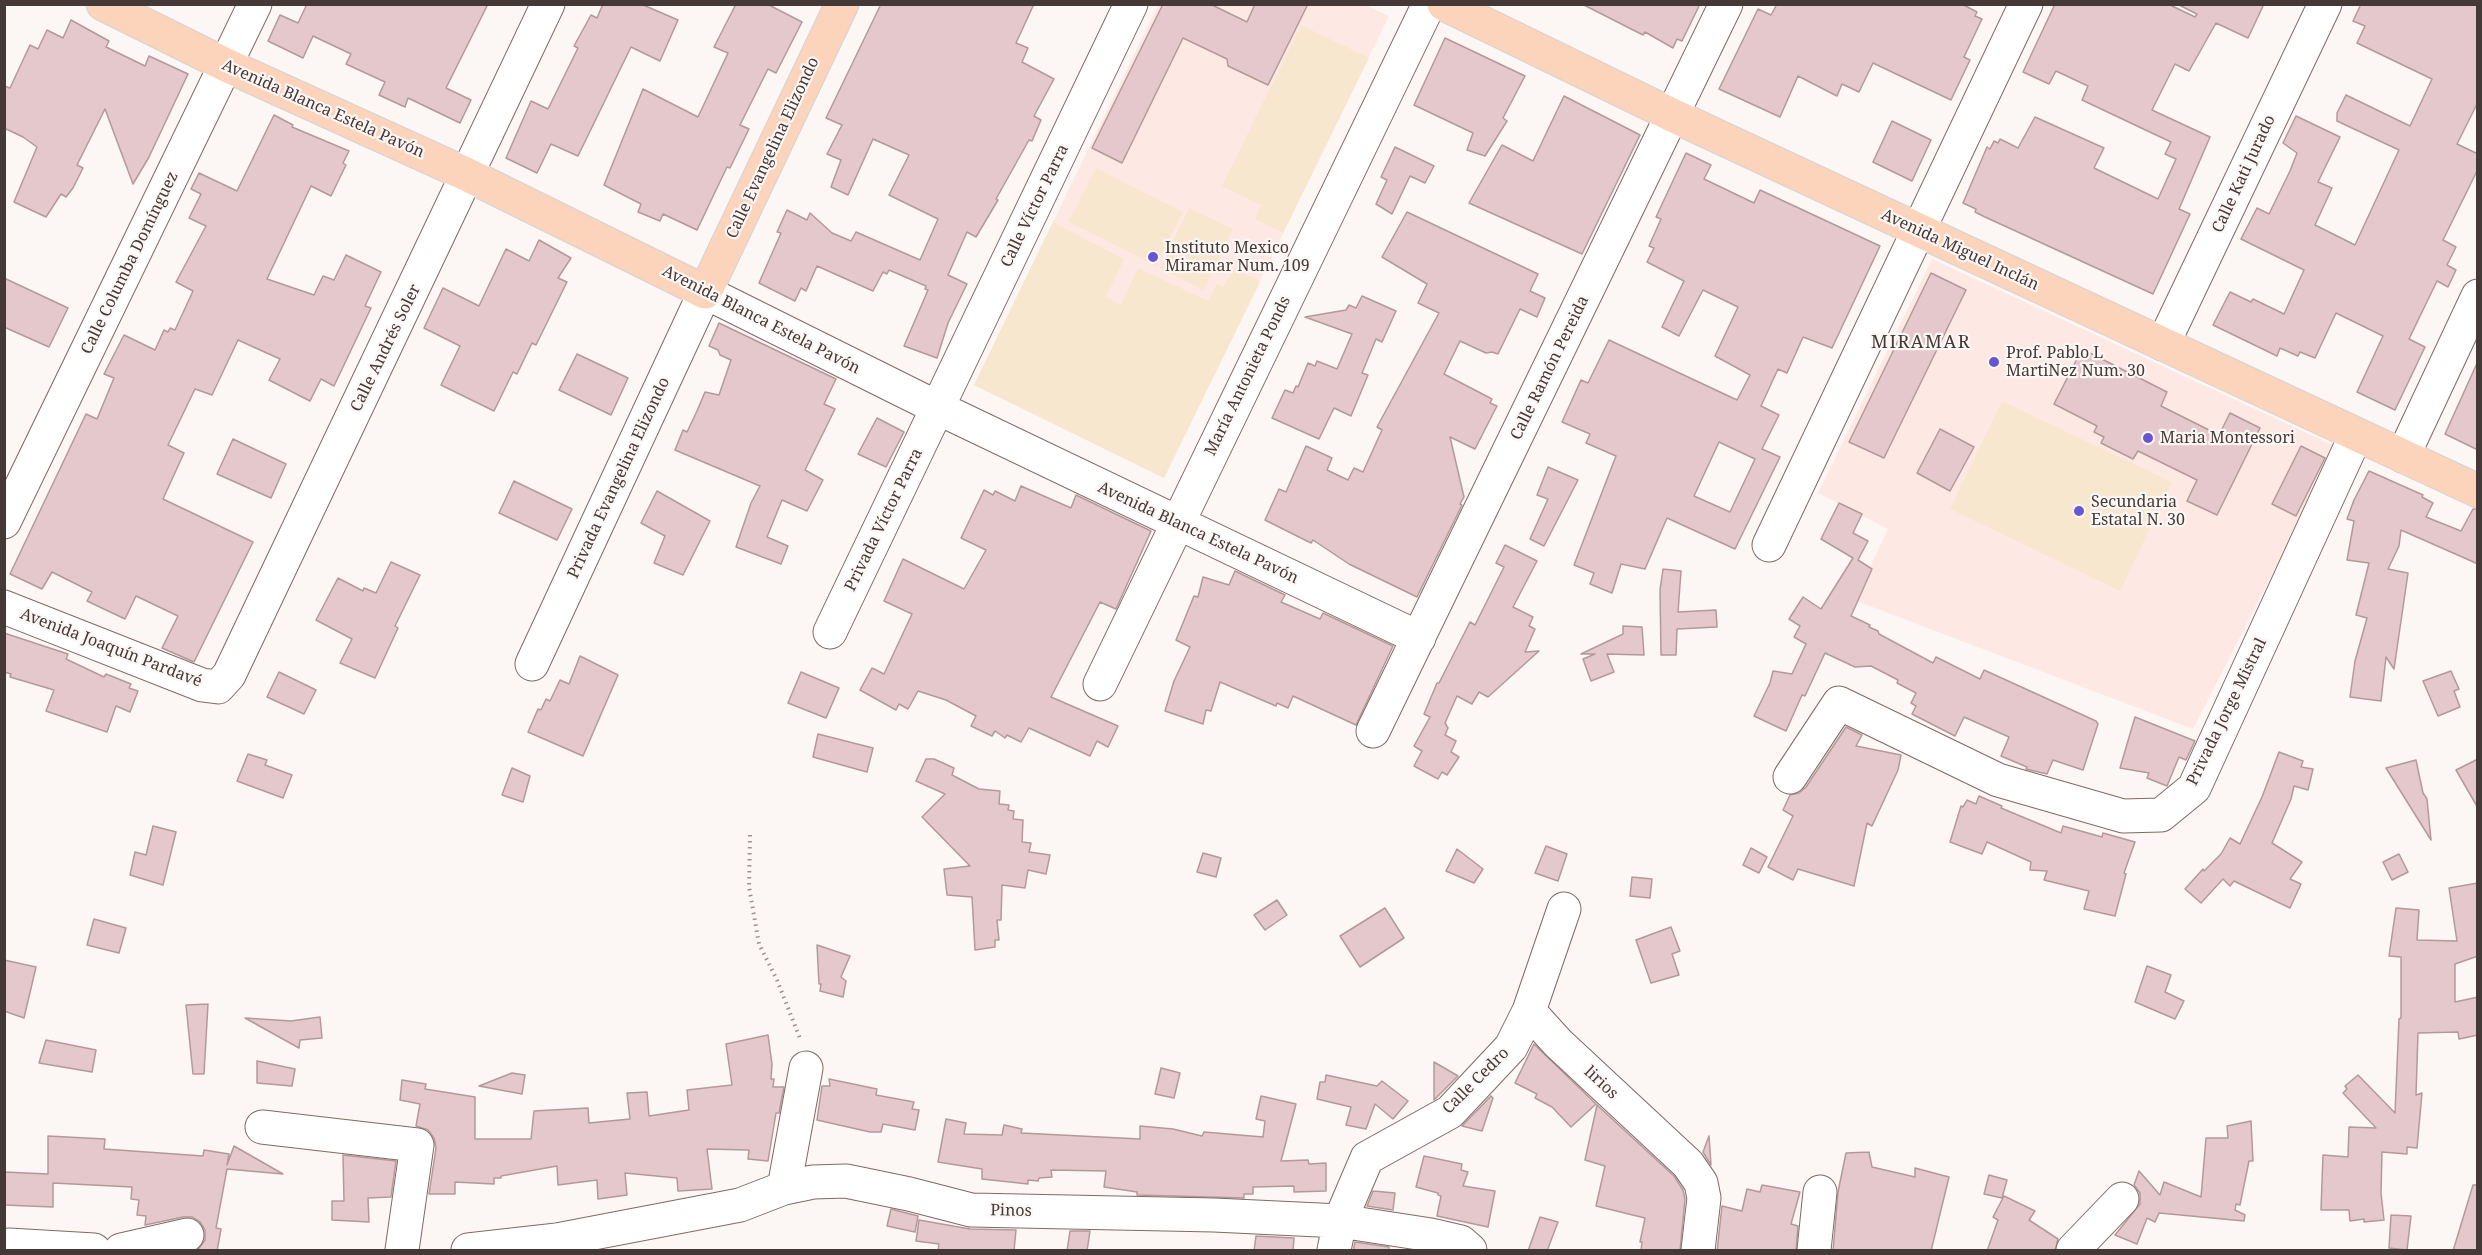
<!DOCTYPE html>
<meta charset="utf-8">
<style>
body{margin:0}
#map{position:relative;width:2482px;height:1255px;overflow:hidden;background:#fcf6f5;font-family:"Noto Serif",serif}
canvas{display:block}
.frame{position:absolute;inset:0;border:6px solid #443937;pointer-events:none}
</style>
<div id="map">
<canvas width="2482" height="1255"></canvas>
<div class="frame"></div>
</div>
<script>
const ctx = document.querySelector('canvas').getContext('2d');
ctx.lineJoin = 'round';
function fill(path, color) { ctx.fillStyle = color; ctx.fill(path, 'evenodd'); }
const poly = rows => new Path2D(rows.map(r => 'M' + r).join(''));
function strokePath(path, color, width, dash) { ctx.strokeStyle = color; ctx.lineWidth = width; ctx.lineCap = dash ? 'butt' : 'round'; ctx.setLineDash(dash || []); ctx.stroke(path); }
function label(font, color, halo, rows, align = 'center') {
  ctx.font = font + ' "Noto Serif",serif'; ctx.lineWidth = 4.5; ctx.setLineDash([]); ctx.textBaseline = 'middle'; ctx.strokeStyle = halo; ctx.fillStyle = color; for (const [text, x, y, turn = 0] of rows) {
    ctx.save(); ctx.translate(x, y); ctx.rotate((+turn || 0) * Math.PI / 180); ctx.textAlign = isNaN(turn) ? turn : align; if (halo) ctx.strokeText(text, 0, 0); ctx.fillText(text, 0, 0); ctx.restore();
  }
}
fill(poly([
 [1158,5,1365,5,1389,16,1164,478,974,385],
 [1932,259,2337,447,2193,729,1854,600,1888,529,1818,493]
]), '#fee8e3');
fill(poly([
 [1301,25,1369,58,1283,233,1255,219,1261,205,1222,186],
 [1096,168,1183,212,1156,266,1069,222],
 [1189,208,1233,229,1203,290,1160,268],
 [1053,222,1124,259,1106,297,1121,305,1138,268,1208,301,1217,284,1223,287,1235,268,1260,282,1164,478,974,385],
 [2002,401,2172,482,2120,591,1950,509]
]), '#f8e7cf');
const building = poly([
 [307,4,488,4,446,88,471,100,460,123,408,98,405,107,379,95,385,82,346,64,351,54,313,36,303,58,268,41,280,15,298,23,307,4],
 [603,4,641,4,678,20,660,61,631,47,578,156,551,144,537,173,506,158,531,101,548,109,578,48,574,46,591,15,597,18,603,4],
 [736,4,767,4,802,22,776,73,768,69,740,125,749,129,730,168,727,167,697,230,663,214,660,221,638,212,641,204,604,185,643,89,698,117,728,53,714,47,736,4],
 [881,4,1034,4,1016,43,1028,48,1022,62,1054,79,1034,116,1041,120,1032,141,1029,140,996,199,998,200,976,237,967,232,948,275,967,284,948,323,937,358,904,346,928,290,925,289,926,286,889,270,887,274,883,272,873,291,817,266,806,291,801,288,795,301,759,283,781,233,777,232,787,210,807,220,810,213,832,233,851,241,856,232,920,260,938,219,889,195,909,155,873,139,848,195,831,187,841,160,827,154,842,125,826,118,881,4],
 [1163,4,1210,4,1247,22,1255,4,1308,4,1268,85,1228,66,1227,59,1183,38,1122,163,1092,148,1163,4],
 [1582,4,1700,4,1682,41,1677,39,1673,48,1645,32,1643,35,1582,4],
 [1777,4,1962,4,1977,12,1975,16,1982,19,1964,57,1970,60,1951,100,1873,63,1859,92,1842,84,1837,96,1798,76,1780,117,1719,89,1758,9,1771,15,1777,4],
 [2055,4,2168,4,2195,17,2197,14,2177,4,2264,4,2248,38,2216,23,2189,71,2175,64,2152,110,2210,137,2179,209,2190,214,2153,294,1985,217,1975,212,1976,209,1963,203,1987,147,1990,149,1994,141,1998,143,2000,139,2018,148,2035,117,2104,148,2094,168,2158,199,2176,159,2165,154,2171,142,2082,100,2088,86,2056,71,2049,84,2023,72,2055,4],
 [2361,4,2478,4,2478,102,2457,144,2478,154,2478,169,2443,240,2456,247,2447,265,2456,270,2448,287,2437,281,2409,339,2425,347,2395,410,2357,392,2383,336,2336,313,2315,358,2300,352,2298,356,2280,348,2277,356,2213,325,2230,292,2251,302,2253,299,2284,314,2304,270,2241,239,2257,208,2269,214,2290,171,2297,153,2283,143,2296,116,2340,137,2318,182,2332,188,2315,225,2355,245,2399,150,2337,121,2337,113,2346,95,2410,126,2432,79,2357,43,2365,26,2353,21,2361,4],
 [71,20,109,41,106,47,145,66,149,56,188,74,149,157,133,184,105,109,77,165,83,168,73,188,66,197,61,194,46,217,14,202,37,147,23,137,4,128,4,86,10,88,30,45,38,49,47,30,63,38,71,20],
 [1445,38,1525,76,1503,118,1507,121,1485,156,1467,150,1473,133,1414,105,1445,38],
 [1564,96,1640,135,1582,254,1469,203,1502,145,1533,161,1564,96],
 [274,115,293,125,292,127,349,151,343,163,346,165,331,196,311,186,267,279,314,295,323,276,334,280,346,255,381,272,365,306,371,308,334,386,321,379,310,401,269,380,280,359,238,340,212,395,195,389,168,445,184,453,163,499,253,542,194,662,162,648,178,616,136,596,125,619,87,601,92,592,52,572,42,589,10,574,86,414,97,419,114,378,104,374,124,335,155,350,164,330,168,332,170,328,175,330,193,291,176,282,206,226,189,218,201,194,191,189,199,173,237,191,274,115],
 [1892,121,1931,140,1912,181,1873,162,1892,121],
 [1395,147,1434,166,1425,183,1410,176,1392,214,1376,204,1387,180,1381,177,1395,147],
 [1686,153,1711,165,1704,179,1754,203,1760,190,1880,246,1832,348,1803,337,1787,373,1778,369,1761,406,1779,415,1762,449,1780,457,1735,549,1667,518,1645,569,1621,564,1612,593,1590,584,1594,573,1574,565,1616,456,1586,443,1590,434,1562,422,1581,380,1588,383,1609,340,1737,400,1750,375,1715,356,1738,307,1703,290,1679,336,1662,327,1684,281,1647,262,1654,248,1649,246,1661,219,1656,217,1686,153],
 [1719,442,1755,459,1730,512,1694,496,1719,442],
 [1407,212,1538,274,1530,291,1545,298,1537,317,1520,309,1498,354,1492,352,1486,353,1460,341,1444,374,1492,399,1490,403,1497,406,1475,449,1450,437,1464,497,1460,504,1462,505,1417,597,1349,564,1313,540,1311,543,1265,520,1279,489,1286,492,1306,446,1332,458,1327,470,1348,480,1354,468,1363,472,1382,430,1377,427,1439,313,1418,303,1427,284,1382,257,1407,212],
 [539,240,571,258,558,278,567,282,536,345,532,343,517,374,513,372,494,411,441,385,460,346,424,328,443,288,479,306,506,249,529,261,539,240],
 [1931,273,1966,290,1884,458,1849,442,1931,273],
 [4,278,68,308,49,347,4,327,4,278],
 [1362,296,1396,311,1382,342,1376,339,1362,373,1368,375,1351,416,1334,408,1319,439,1272,418,1285,390,1293,393,1296,386,1298,387,1308,363,1315,366,1317,361,1337,369,1352,334,1305,317,1346,310,1349,305,1356,308,1362,296],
 [719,323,836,379,824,404,835,409,805,470,823,480,807,511,782,500,767,537,788,546,781,564,736,547,751,503,760,486,675,450,683,430,687,432,697,411,705,392,719,395,731,360,720,355,718,350,709,346,719,323],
 [2082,349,2167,392,2161,406,2219,435,2230,413,2260,428,2217,515,2187,501,2197,480,2138,451,2133,459,2101,443,2104,437,2094,432,2097,426,2054,404,2082,349],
 [577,354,628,378,611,415,559,390,577,354],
 [2478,361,2478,450,2445,434,2478,361],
 [877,418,904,432,886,467,858,454,877,418],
 [1940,429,1974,447,1950,491,1917,473,1940,429],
 [233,439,286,464,271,498,217,474,233,439],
 [2301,446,2325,458,2296,516,2272,504,2301,446],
 [1548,467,1578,480,1544,546,1530,539,1548,499,1537,495,1548,467],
 [2369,471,2423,495,2422,497,2433,503,2426,517,2461,531,2473,509,2478,509,2478,564,2401,530,2399,546,2388,569,2408,573,2394,669,2386,657,2381,701,2350,697,2355,661,2367,618,2356,615,2369,563,2347,560,2354,521,2347,519,2354,500,2369,471],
 [514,481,572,509,557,540,499,513,514,481],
 [1021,486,1071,508,1076,495,1151,531,1116,609,1100,602,1051,697,1118,726,1108,747,1097,741,1090,756,1029,728,1021,742,1007,735,1005,738,995,731,992,736,971,726,976,716,946,700,918,691,908,709,899,704,896,710,860,690,872,668,884,674,912,614,884,601,903,559,964,589,986,550,961,538,984,490,993,495,995,491,1015,501,1021,486],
 [657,491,710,521,683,575,654,563,665,536,641,523,657,491],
 [1839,503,1862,514,1853,533,1868,541,1858,560,1872,569,1851,616,1870,625,1869,627,1878,631,1879,634,1933,663,1936,657,1980,679,1984,670,2096,721,2098,724,2083,770,2053,760,2047,774,2026,769,2027,767,2001,756,2009,737,1964,717,1955,736,1912,714,1916,706,1911,703,1916,693,1897,683,1898,680,1871,666,1855,667,1825,653,1805,696,1802,695,1786,731,1754,716,1770,683,1773,671,1792,674,1806,644,1794,637,1800,626,1789,619,1803,597,1821,609,1853,558,1821,539,1839,503],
 [1505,545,1537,561,1513,607,1533,617,1529,626,1535,629,1525,652,1539,651,1488,697,1479,692,1472,704,1457,696,1445,723,1448,728,1445,735,1456,741,1451,752,1459,757,1447,775,1442,772,1438,779,1414,766,1422,751,1414,746,1430,717,1424,714,1437,683,1439,683,1470,622,1475,625,1504,567,1496,563,1505,545],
 [391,562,420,575,395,626,398,628,375,678,340,663,352,639,316,620,338,578,363,591,364,588,376,593,391,562],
 [1663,569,1681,571,1678,612,1716,610,1717,627,1677,629,1676,655,1661,655,1660,590,1663,569],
 [1235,571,1285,595,1281,602,1320,619,1323,613,1393,646,1356,725,1293,696,1288,708,1277,703,1276,706,1220,682,1211,711,1206,710,1203,724,1165,711,1174,681,1190,647,1176,640,1194,596,1198,597,1203,577,1229,585,1235,571],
 [1623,626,1642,627,1644,655,1607,654,1614,672,1591,681,1583,659,1595,654,1581,654,1623,634,1623,626],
 [4,633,68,654,66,659,104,677,106,674,131,684,129,688,138,691,130,712,116,706,107,732,46,711,54,690,10,677,11,674,4,672,4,633],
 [580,656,618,675,583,756,528,732,538,709,541,710,546,699,550,701,560,680,569,684,580,656],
 [2451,671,2459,689,2454,691,2460,707,2438,716,2423,681,2451,671],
 [279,672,316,690,304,714,267,697,279,672],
 [801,672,839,688,826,718,788,703,801,672],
 [2135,717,2195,741,2186,760,2179,757,2167,786,2147,778,2149,773,2120,768,2135,717],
 [1846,727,1862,735,1856,746,1901,755,1898,770,1872,826,1867,823,1854,886,1798,869,1793,880,1768,867,1793,816,1783,810,1790,795,1799,793,1806,787,1846,727],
 [818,734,873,748,867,772,813,757,818,734],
 [2279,752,2303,761,2301,767,2313,769,2308,790,2294,786,2291,799,2272,843,2302,862,2290,879,2301,884,2290,908,2234,881,2230,886,2223,879,2201,903,2185,889,2203,869,2204,871,2221,854,2230,838,2240,844,2262,797,2279,752],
 [248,754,267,760,265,765,292,775,283,798,237,781,248,754],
 [926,759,934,759,954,768,952,775,979,789,1000,791,999,804,1009,805,1008,810,1014,811,1013,819,1023,820,1022,842,1031,843,1029,852,1050,855,1046,874,1028,870,1025,888,1002,885,1001,920,997,920,999,940,995,940,995,947,975,950,972,897,947,895,944,869,970,866,922,817,945,794,916,781,926,759],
 [2478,759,2478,808,2456,770,2478,759],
 [2416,760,2423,793,2427,799,2431,840,2386,768,2416,760],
 [512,768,530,776,523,802,502,795,512,768],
 [1979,796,2002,806,2001,808,2061,833,2063,826,2102,837,2103,833,2135,842,2124,873,2126,874,2115,916,2084,909,2089,891,2044,880,2047,871,2030,870,2031,862,1987,842,1982,854,1950,842,1961,806,1963,807,1967,800,1976,804,1979,796],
 [153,826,176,832,163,885,130,875,135,852,146,855,153,826],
 [1546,846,1567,854,1558,881,1535,873,1546,846],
 [1751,848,1767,857,1759,873,1743,865,1751,848],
 [1457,849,1483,869,1474,883,1446,871,1457,849],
 [1203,853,1221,858,1216,877,1197,872,1203,853],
 [2399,854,2408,872,2392,880,2383,862,2399,854],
 [1632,877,1652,879,1650,898,1630,896,1632,877],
 [2478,883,2478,956,2455,964,2455,1002,2478,997,2478,1035,2459,1039,2458,1032,2418,1033,2416,1095,2422,1093,2417,1148,2407,1147,2407,1154,2382,1152,2381,1193,2384,1220,2364,1222,2364,1219,2350,1221,2349,1210,2321,1210,2323,1155,2348,1157,2349,1127,2376,1128,2343,1093,2347,1089,2345,1086,2358,1075,2395,1113,2399,1019,2401,1018,2401,957,2389,956,2396,908,2419,910,2417,940,2457,941,2449,888,2478,883],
 [1277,900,1287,915,1265,930,1254,915,1277,900],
 [1385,908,1404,938,1360,967,1340,936,1385,908],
 [94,919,126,928,119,953,87,945,94,919],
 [1671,927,1680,951,1672,954,1679,975,1651,983,1636,940,1671,927],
 [817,945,850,956,841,977,846,981,843,997,820,991,821,984,819,984,817,945],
 [4,960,36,967,24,1018,4,1011,4,960],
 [2147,966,2171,975,2165,992,2184,1001,2175,1019,2135,1002,2147,966],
 [208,1004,204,1074,193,1074,186,1005,208,1004],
 [320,1017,322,1038,300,1040,299,1048,245,1018,291,1021,320,1017],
 [768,1035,772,1064,771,1079,774,1079,773,1087,784,1087,779,1113,776,1113,768,1161,748,1159,749,1150,707,1149,712,1189,678,1191,677,1178,625,1173,627,1195,598,1199,597,1180,558,1185,557,1166,501,1176,501,1178,494,1178,494,1184,455,1182,455,1194,429,1194,436,1148,434,1138,428,1130,416,1126,420,1104,400,1100,402,1080,426,1084,425,1089,475,1097,475,1139,531,1139,534,1111,588,1108,589,1123,630,1119,627,1093,647,1092,649,1116,689,1110,687,1090,732,1085,726,1044,768,1035],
 [46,1040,96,1050,92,1072,39,1063,46,1040],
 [1534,1044,1596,1104,1571,1127,1552,1107,1535,1098,1537,1094,1515,1083,1534,1044],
 [257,1061,295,1069,292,1086,257,1083,257,1061],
 [1434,1062,1458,1076,1434,1100,1434,1062],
 [1161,1068,1180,1073,1174,1098,1155,1094,1161,1068],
 [512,1073,525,1075,522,1094,479,1086,512,1073],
 [1326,1075,1377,1086,1382,1081,1408,1101,1393,1119,1375,1104,1366,1129,1346,1125,1351,1107,1317,1099,1320,1082,1325,1082,1326,1075],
 [829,1079,877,1089,876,1095,914,1102,912,1109,919,1110,915,1130,883,1124,881,1132,870,1132,817,1120,822,1086,830,1086,829,1079],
 [1261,1096,1296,1104,1281,1161,1308,1160,1309,1164,1326,1163,1326,1191,1294,1192,1294,1186,1253,1187,1253,1194,1244,1194,1244,1198,1137,1195,1137,1192,1104,1187,1106,1171,1051,1170,1052,1177,1039,1178,1038,1181,1028,1180,1028,1184,982,1179,982,1169,938,1162,946,1119,966,1123,964,1134,1002,1135,1004,1125,1022,1129,1021,1133,1140,1139,1140,1126,1173,1129,1202,1136,1204,1132,1263,1137,1265,1121,1256,1119,1261,1096],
 [1491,1096,1493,1098,1482,1131,1462,1126,1491,1096],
 [1597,1105,1674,1176,1683,1190,1685,1199,1680,1251,1641,1251,1642,1242,1640,1242,1645,1218,1596,1206,1605,1166,1585,1160,1597,1105],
 [2251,1121,2253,1161,2249,1161,2240,1205,2236,1204,2235,1210,2245,1215,2244,1221,2159,1213,2155,1222,2147,1218,2137,1244,2115,1235,2140,1204,2140,1193,2134,1185,2139,1171,2160,1195,2164,1182,2201,1197,2206,1138,2228,1138,2227,1126,2251,1121],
 [48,1136,105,1139,104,1149,203,1156,204,1150,229,1154,227,1165,234,1146,283,1174,227,1169,216,1228,221,1229,217,1251,197,1251,205,1240,205,1230,200,1222,192,1217,183,1217,145,1225,146,1216,137,1215,139,1200,131,1199,132,1187,53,1183,53,1207,4,1205,4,1172,48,1174,48,1136],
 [1709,1136,1711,1165,1703,1152,1709,1136],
 [1869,1152,1872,1167,1915,1177,1915,1168,1949,1177,1931,1251,1833,1251,1838,1192,1846,1153,1869,1152],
 [343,1155,396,1161,391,1197,368,1198,369,1222,332,1220,332,1201,344,1201,343,1155],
 [1424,1156,1462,1164,1461,1170,1468,1172,1463,1186,1495,1191,1488,1227,1437,1216,1441,1196,1438,1195,1438,1193,1416,1187,1424,1156],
 [1989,1175,2007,1180,2002,1198,1984,1194,1989,1175],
 [1762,1185,1800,1192,1791,1224,1798,1226,1796,1251,1717,1251,1722,1206,1742,1211,1747,1189,1760,1192,1762,1185],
 [2473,1185,2478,1185,2478,1251,2453,1251,2473,1185],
 [1373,1191,1395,1193,1393,1210,1367,1206,1373,1191],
 [2004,1196,2035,1211,2029,1220,2058,1239,2055,1251,1987,1251,1998,1220,1993,1217,2004,1196],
 [891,1209,918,1216,915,1232,887,1226,891,1209],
 [2391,1215,2411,1216,2407,1250,2389,1248,2391,1215],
 [1540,1217,1558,1222,1547,1251,1528,1251,1540,1217],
 [919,1220,970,1229,1016,1230,1014,1251,938,1251,939,1244,916,1241,919,1220],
 [1070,1231,1090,1231,1087,1251,1067,1251,1070,1231],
 [1256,1236,1294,1238,1293,1251,1254,1251,1256,1236],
 [1355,1242,1389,1247,1389,1251,1353,1251,1355,1242]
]);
fill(building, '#e5c8cb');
strokePath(building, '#b4999b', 1.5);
const minor = poly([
 [2163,344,2325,4],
 [2403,456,2478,296],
 [4,522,255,4],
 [1769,545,2026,4],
 [4,607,202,685,218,687,229,675,548,4],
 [830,632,1131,4],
 [532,664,705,292,938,408,1419,638],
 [1100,684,1429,4],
 [1373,731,1726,4],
 [1790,777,1839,703,1998,780,2123,816,2161,815,2194,788,2356,435],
 [1564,909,1529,1011,1558,1043,1688,1164,1701,1183,1704,1198,1698,1250],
 [262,1127,417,1145,402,1250],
 [784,1188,806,1068],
 [9,1245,94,1250],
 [121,1250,187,1235],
 [468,1250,557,1240,740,1205,784,1188,813,1182,846,1181,909,1194,971,1210,1214,1215,1340,1221,1431,1235,1461,1242,1470,1250],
 [1334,1250,1340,1221,1367,1158,1450,1112,1511,1047,1529,1011],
 [1814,1250,1820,1192],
 [2073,1250,2122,1199]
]);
const major = poly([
 [103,4,226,65,468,175,705,292,842,4],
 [1444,4,1672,115,2478,491]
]);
strokePath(minor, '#826964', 35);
strokePath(major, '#d6d3d3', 35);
strokePath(poly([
 [750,835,749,887,759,944,777,980,801,1041]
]), '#9b9391', 4, [1.5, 4.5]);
strokePath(minor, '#fff', 33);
strokePath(major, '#fbd4bb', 33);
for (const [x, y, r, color] of [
 [1153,257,6,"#6657d0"],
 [1994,362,6,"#6657d0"],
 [2148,438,6,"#6657d0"],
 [2079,511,6,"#6657d0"]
]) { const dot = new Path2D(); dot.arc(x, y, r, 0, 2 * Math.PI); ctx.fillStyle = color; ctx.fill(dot); strokePath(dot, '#fcf6f5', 2); }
label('16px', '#443937', '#fcf6f5', [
 ["Avenida Blanca Estela Pavón",323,109,24],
 ["Calle Evangelina Elizondo",773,148,-65],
 ["Calle Kati Jurado",2244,174,-65],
 ["Calle Víctor Parra",1035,206,-64],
 ["Avenida Miguel Inclán",1960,250,25],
 ["Calle Columba Domínguez",130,263,-64],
 ["Avenida Blanca Estela Pavón",761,320,27],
 ["Calle Andrés Soler",386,348,-64],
 ["Calle Ramón Pereida",1550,368,-64],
 ["María Antonieta Ponds",1248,376,-64],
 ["Privada Evangelina Elizondo",619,478,-65],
 ["Privada Víctor Parra",884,520,-64],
 ["Avenida Blanca Estela Pavón",1198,533,25],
 ["Avenida Joaquín Pardavé",111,648,21],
 ["Privada Jorge Mistral",2227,712,-64],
 ["Calle Cedro",1476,1081,-45],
 ["lirios",1601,1083,43],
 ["Pinos",1011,1211,1]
]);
label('16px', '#443937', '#fcf6f5', [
 ["Instituto Mexico",1165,248],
 ["Miramar Num. 109",1165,266],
 ["Prof. Pablo L",2006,353],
 ["MartiNez Num. 30",2006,371],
 ["Maria Montessori",2160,438],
 ["Secundaria",2091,502],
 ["Estatal N. 30",2091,520]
], 'left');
ctx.letterSpacing = '1.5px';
label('18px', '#443937', '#fcf6f5', [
 ["MIRAMAR",1921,343]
]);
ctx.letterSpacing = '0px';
</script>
